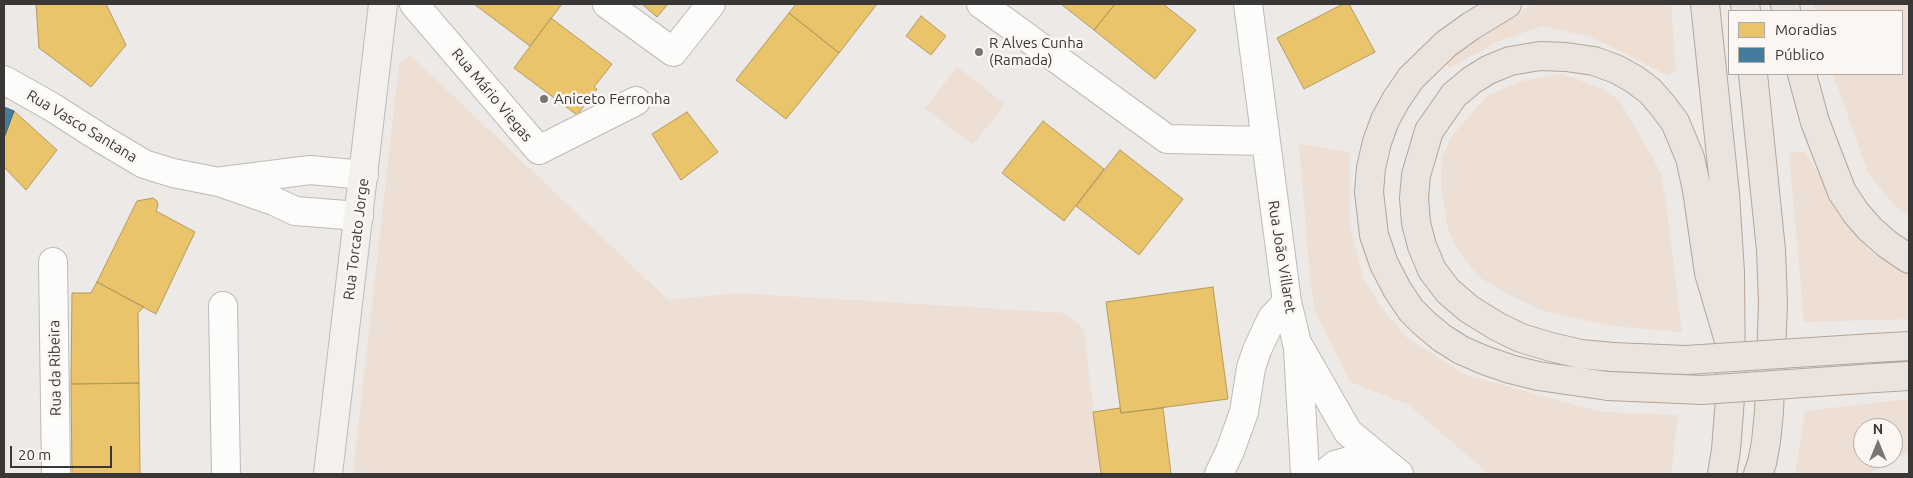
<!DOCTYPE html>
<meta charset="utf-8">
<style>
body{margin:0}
#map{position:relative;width:1913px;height:478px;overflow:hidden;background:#ece9e7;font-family:Ubuntu,sans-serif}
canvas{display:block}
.frame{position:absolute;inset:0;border:5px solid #3a3837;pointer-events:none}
.legend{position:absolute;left:1728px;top:10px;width:175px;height:65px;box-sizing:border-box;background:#fbf6f2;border:1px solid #aeaaa7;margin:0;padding:6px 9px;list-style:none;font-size:15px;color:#3a3837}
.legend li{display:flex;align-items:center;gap:10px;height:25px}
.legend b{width:25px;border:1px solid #aeaaa7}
.north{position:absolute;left:1853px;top:418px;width:50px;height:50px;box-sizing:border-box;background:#fbf6f2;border:1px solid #aeaaa7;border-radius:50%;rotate:0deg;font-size:14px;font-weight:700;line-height:20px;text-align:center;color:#3a3837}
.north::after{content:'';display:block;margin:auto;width:18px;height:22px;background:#787675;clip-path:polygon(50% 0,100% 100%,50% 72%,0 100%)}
.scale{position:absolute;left:10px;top:446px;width:102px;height:22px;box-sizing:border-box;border:2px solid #3a3837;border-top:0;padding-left:6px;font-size:15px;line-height:18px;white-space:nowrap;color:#3a3837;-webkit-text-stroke:4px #fbf6f2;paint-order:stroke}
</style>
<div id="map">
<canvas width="1913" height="478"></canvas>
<div class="frame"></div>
<ul class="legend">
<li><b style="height:14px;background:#e9c46a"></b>Moradias</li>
<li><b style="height:14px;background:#457b9d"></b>Público</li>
</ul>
<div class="north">N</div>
<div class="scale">20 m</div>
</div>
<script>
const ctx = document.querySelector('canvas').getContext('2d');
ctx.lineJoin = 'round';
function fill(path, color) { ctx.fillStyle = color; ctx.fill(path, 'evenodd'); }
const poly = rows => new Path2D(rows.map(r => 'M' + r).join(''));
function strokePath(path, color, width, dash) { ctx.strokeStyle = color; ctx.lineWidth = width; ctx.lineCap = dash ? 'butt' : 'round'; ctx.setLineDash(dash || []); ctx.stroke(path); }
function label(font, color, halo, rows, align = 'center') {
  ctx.font = font + ' Ubuntu,sans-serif'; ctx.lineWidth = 5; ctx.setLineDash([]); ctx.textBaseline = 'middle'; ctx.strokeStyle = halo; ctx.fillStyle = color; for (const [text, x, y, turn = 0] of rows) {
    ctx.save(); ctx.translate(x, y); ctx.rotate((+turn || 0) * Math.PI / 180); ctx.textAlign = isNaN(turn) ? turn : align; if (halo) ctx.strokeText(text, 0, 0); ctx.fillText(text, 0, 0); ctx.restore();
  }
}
fill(poly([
 [1533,4,1671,4,1676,70,1669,76,1620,51,1590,37,1543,26,1499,41,1449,68,1446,61],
 [1813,4,1909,4,1909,216,1896,207,1869,175,1833,74,1902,74,1902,11,1815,11],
 [410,55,668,300,737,293,1065,313,1084,330,1101,474,353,474,399,64],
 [957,67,1005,104,973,145,925,108],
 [1562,74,1601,88,1620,101,1660,171,1665,195,1682,332,1611,326,1544,311,1507,294,1479,277,1458,250,1448,230,1441,186,1442,158,1451,137,1488,95,1523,81],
 [1299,144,1350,152,1350,227,1364,280,1380,306,1407,338,1466,375,1601,412,1678,415,1671,474,1489,474,1409,405,1350,382,1315,312,1310,277],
 [1789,152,1805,152,1853,229,1869,251,1909,273,1909,319,1804,322],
 [1909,399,1909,452,1868,474,1795,474,1805,411],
 [1863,428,1893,428,1893,458,1863,458]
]), '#eedfd5');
const homes = poly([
 [36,4,106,4,126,45,91,87,39,48,36,4],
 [474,4,562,4,530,46,474,4],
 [642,4,668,4,657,17,642,4],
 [796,4,877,4,839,53,789,13,796,4],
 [1061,4,1115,4,1094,30,1061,4],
 [1115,4,1163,4,1196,30,1155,79,1094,30,1115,4],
 [1343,4,1349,4,1375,52,1304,89,1277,38,1343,4],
 [789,13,839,53,786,119,736,80,789,13],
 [921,16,946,36,931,55,906,36,921,16],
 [551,18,612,64,594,87,597,89,577,115,514,68,551,18],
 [14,111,57,150,26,190,4,167,4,138,14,111],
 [687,112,718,152,681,180,652,134,687,112],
 [1043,121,1104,169,1064,221,1002,173,1043,121],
 [1120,150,1183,199,1139,255,1076,206,1120,150],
 [153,198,157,201,158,205,156,211,195,232,156,314,97,282,137,201,153,198],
 [97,282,144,307,138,313,139,383,71,384,72,293,91,293,97,282],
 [1213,287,1228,399,1121,413,1106,302,1213,287],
 [139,383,140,474,72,474,71,384,139,383],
 [1120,408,1121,413,1163,408,1171,474,1101,474,1093,412,1120,408]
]);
fill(homes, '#e9c46a');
strokePath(homes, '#b49a5b', 1);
const public = poly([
 [4,107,14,111,4,138,4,107]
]);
fill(public, '#457b9d');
strokePath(public, '#42677e', 1);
const minor = poly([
 [414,4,539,150,636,101],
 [607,4,673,52,711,4],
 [981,4,1167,139,1265,141],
 [1248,4,1287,302,1297,343,1348,432,1399,474],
 [4,80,52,107,102,139,144,164,173,173,219,182,274,201,295,211,359,216],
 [223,181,310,170,364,175],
 [53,262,56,474],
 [223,306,226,474],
 [1298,349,1305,474],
 [1219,474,1230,451,1244,412,1251,368,1257,350,1272,318,1287,302],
 [1324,474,1335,465,1356,459,1380,459]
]);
const secondary = poly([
 [328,474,383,4]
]);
const primary = poly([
 [1507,4,1471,26,1446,44,1411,78,1396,100,1385,120,1377,142,1371,168,1369,192,1374,235,1384,264,1397,289,1411,310,1424,323,1442,338,1461,350,1484,360,1510,369,1538,376,1608,386],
 [1705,4,1725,194,1730,272,1731,385,1726,450,1722,474],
 [1745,4,1746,11],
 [1785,4,1786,11],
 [1753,74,1771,250,1773,303,1769,412,1766,442,1762,463,1758,474],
 [1802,74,1815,122,1842,192,1856,213,1870,229,1887,244,1909,259],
 [1873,348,1909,346],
 [1613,357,1581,354,1551,347,1521,338,1498,327,1469,309,1448,291,1432,270,1422,246,1416,223,1414,198,1416,175,1429,131,1454,95,1472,80,1488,70,1510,61,1540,56,1566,57,1594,61,1616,69,1634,79,1650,91,1663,106,1675,122,1690,158,1697,190,1709,273,1732,351],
 [1876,378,1909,376]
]);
strokePath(minor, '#bdbab9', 30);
strokePath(secondary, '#bdbab9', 30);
strokePath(primary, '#b3a599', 30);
strokePath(minor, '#fcfcfb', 28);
strokePath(secondary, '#f4f0ec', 28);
strokePath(primary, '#ebe4de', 28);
const primaryBridge = poly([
 [1613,357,1686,360,1873,348],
 [1608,386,1702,390,1876,378]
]);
strokePath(primaryBridge, '#b3a599', 30, []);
strokePath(primaryBridge, '#ebe4de', 28);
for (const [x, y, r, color] of [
 [979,52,5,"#787675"],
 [544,99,5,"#787675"]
]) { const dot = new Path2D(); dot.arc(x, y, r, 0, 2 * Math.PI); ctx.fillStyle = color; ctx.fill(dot); strokePath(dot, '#fbf6f2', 2); }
label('15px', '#3a3837', '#fbf6f2', [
 ["R Alves Cunha",989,43],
 ["(Ramada)",989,60],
 ["Aniceto Ferronha",554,99]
], 'left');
label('15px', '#3a3837', '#fbf6f2', [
 ["Rua Mário Viegas",492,95,50],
 ["Rua Vasco Santana",82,126,31],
 ["Rua Torcato Jorge",356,239,-83],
 ["Rua João Villaret",1282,257,81],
 ["Rua da Ribeira",55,368,-91]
]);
</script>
